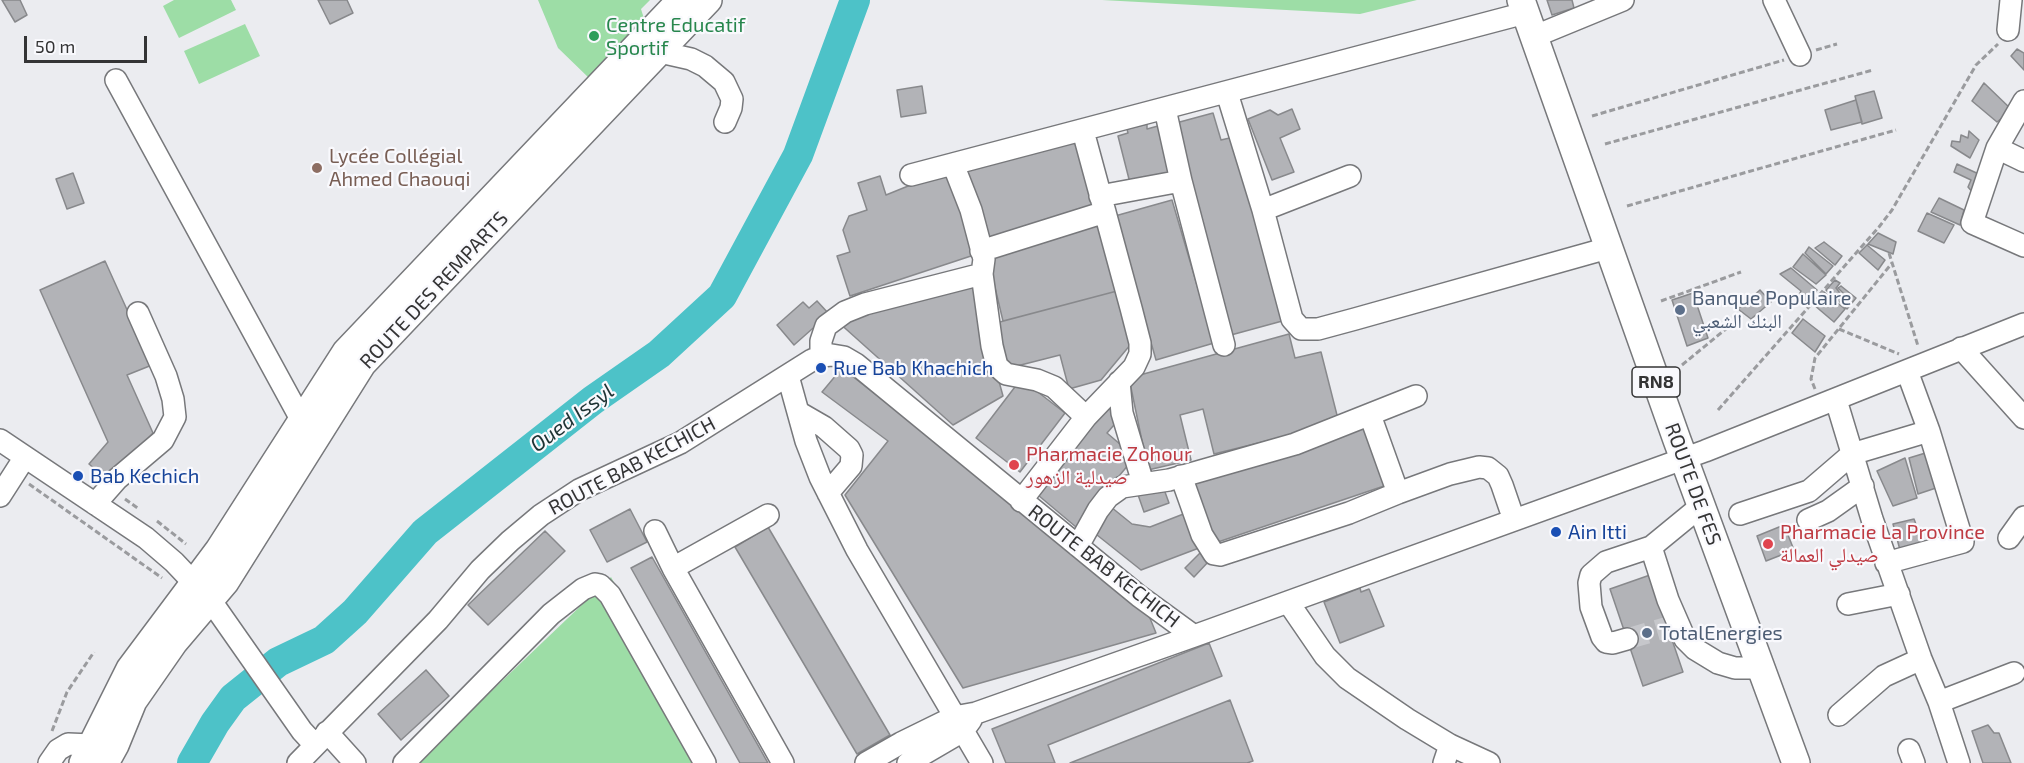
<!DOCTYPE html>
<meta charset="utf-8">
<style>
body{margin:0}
#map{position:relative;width:2024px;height:763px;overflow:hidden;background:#ebecf0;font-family:"Exo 2",sans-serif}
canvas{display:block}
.scale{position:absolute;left:24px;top:36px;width:123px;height:27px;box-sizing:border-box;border:3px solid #343435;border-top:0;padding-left:8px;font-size:18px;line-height:21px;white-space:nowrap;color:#343435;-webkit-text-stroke:4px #f9f9fd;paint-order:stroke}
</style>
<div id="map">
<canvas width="2024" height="763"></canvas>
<div class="scale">50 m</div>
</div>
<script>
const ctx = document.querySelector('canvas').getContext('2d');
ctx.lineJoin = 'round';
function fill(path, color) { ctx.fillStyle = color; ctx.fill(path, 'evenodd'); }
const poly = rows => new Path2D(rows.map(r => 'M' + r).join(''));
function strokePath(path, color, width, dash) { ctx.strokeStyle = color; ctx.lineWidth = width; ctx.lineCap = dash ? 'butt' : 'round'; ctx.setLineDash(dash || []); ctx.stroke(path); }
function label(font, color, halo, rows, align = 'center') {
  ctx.font = font + ' "Exo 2","Noto Naskh Arabic",sans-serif'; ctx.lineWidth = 4.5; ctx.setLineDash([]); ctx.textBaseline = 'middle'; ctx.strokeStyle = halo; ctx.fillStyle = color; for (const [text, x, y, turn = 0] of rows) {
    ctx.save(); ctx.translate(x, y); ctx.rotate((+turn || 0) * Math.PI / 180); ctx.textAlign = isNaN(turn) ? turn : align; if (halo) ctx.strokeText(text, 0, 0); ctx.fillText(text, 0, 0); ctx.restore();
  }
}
fill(poly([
 [174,0,231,0,236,10,179,38,163,6],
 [538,0,650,0,641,9,646,25,589,78,558,48],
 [1102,0,1417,0,1360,14],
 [245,24,260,56,199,84,184,51],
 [611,577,713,763,416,763]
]), '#9ddda6');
strokePath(poly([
 [192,763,215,723,233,698,278,662,324,640,355,612,425,532,593,400,659,354,722,296,798,155,855,0]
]), '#4dc2c8', 30);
const building = poly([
 [2,0,20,0,27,15,15,22,2,0],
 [318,0,347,0,353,13,330,24,318,0],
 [1547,0,1572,0,1574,8,1552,15,1547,0],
 [2017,49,2024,53,2024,70,2011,56,2017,49],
 [1984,83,2012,110,1997,122,1972,101,1984,83],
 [922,86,926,113,901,117,897,90,922,86],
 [1874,91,1882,118,1862,124,1855,96,1874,91],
 [1856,100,1862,122,1831,130,1825,110,1856,100],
 [1292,109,1300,129,1280,138,1294,172,1272,180,1248,119,1270,110,1278,115,1292,109],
 [1213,113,1221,140,1238,136,1286,320,1231,335,1176,123,1213,113],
 [1147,124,1147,129,1158,126,1171,176,1131,187,1118,136,1128,133,1127,129,1147,124],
 [1969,131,1979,140,1970,158,1951,146,1952,141,1960,142,1961,135,1968,138,1969,131],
 [1075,138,1096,212,984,243,964,169,1075,138],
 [1957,164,1983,176,1974,194,1968,187,1971,180,1954,172,1957,164],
 [950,169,974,255,850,296,837,256,850,252,843,230,849,216,867,210,858,183,880,176,886,195,950,169],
 [73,173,84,203,67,209,56,179,73,173],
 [1939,198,1964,210,1960,225,1931,212,1939,198],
 [1172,200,1214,343,1156,360,1115,216,1172,200],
 [1927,213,1954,225,1944,243,1918,231,1927,213],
 [1098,221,1117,291,1003,321,987,254,1098,221],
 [1878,233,1896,242,1893,254,1868,244,1878,233],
 [1824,242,1842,256,1835,265,1815,248,1824,242],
 [1867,245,1885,260,1878,270,1859,253,1867,245],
 [1809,247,1833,266,1826,274,1805,253,1809,247],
 [1803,254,1826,275,1816,284,1793,267,1803,254],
 [105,261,152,365,127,375,153,433,110,482,89,464,108,442,40,290,105,261],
 [1791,268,1817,290,1808,303,1799,295,1801,291,1780,274,1791,268],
 [1835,280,1840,283,1836,288,1840,293,1836,300,1826,290,1835,280],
 [972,283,1003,396,953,425,837,321,972,283],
 [1841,286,1856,298,1847,309,1838,300,1844,294,1838,288,1841,286],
 [1760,290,1771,302,1751,319,1738,309,1760,290],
 [1117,291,1131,344,1101,380,1069,389,1060,355,1009,368,996,323,1117,291],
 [1824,292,1845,309,1834,322,1814,305,1824,292],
 [1693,293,1708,338,1687,346,1672,300,1693,293],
 [817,301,829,314,794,345,777,325,803,302,809,308,817,301],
 [1803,319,1825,336,1815,352,1792,333,1803,319],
 [1289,334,1295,358,1321,352,1339,423,1214,454,1203,409,1180,415,1191,460,1148,470,1129,378,1289,334],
 [842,368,1145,606,1156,633,963,688,845,495,888,441,822,392,842,368],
 [1021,379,1065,413,1020,472,976,438,1021,379],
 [1105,404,1121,417,1107,433,1135,457,1076,527,1032,490,1105,404],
 [1369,422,1390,484,1209,545,1188,482,1369,422],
 [1932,451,1942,486,1918,494,1909,458,1932,451],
 [1905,458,1917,498,1893,506,1877,471,1905,458],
 [1161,481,1169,503,1144,512,1136,489,1161,481],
 [1111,507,1132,524,1150,527,1186,513,1199,548,1141,570,1092,531,1111,507],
 [630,509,647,542,607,562,590,530,630,509],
 [1914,519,1924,545,1900,550,1893,524,1914,519],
 [1784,525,1794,550,1766,561,1757,536,1784,525],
 [768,527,890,735,857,754,735,547,768,527],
 [545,531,565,551,488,625,468,605,545,531],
 [1201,552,1209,561,1194,577,1185,568,1201,552],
 [652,557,768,763,740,763,631,568,652,557],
 [1650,575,1683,672,1643,686,1610,589,1650,575],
 [1360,588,1361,592,1369,589,1384,626,1340,643,1324,602,1360,588],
 [1209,643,1222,676,1048,745,1055,763,1006,763,992,729,1209,643],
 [426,670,449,696,401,740,378,714,426,670],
 [1230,700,1253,761,1247,763,1070,763,1230,700],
 [1988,725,1994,733,1999,733,2011,763,1983,763,1972,731,1988,725]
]);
fill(building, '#b2b3b7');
strokePath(building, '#88898c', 1.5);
strokePath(poly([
 [1627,639,1668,627]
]), '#c6c7cb', 21, [21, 10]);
const minor = poly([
 [1774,0,1800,55],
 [2008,30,2011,0],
 [1533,37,1623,0],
 [649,47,660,52,691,59,705,66,724,82,732,99,731,108,725,122],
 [116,80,302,421],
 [1227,93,1263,210,1292,319,1301,329,1318,329,1355,319,1608,248],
 [2024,101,1997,148,1972,223,2024,246],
 [1997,148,2024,161],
 [953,164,971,210,984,259,982,274,992,346,997,366,1006,374,1037,380,1054,387,1086,417],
 [911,175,1525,13],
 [1181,181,1224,345],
 [1100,196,1181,181,1165,109],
 [1263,210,1350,176],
 [981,251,1105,212],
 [1961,348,2024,418],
 [821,356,821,341,826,326,845,312,865,304,982,274],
 [788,376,806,441,820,477,857,550,982,763],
 [1119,382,1122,413,1143,483],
 [1836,400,1872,519,1921,659,1939,702,1959,763],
 [798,412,824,427,849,449,852,455,851,466,828,493],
 [1370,415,1398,493,1450,474,1479,467,1488,468,1498,476,1502,485,1514,520],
 [0,440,146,538,174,562,211,601,302,731,315,745],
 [1181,476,1202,535,1214,554,1220,555,1349,513,1398,493],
 [0,496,25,457],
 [1021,501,1086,417,1134,367,1140,354,1140,343,1131,308,1083,131],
 [95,504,117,479,163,440,175,417,173,399,166,376,138,313],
 [1701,506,1651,547,1668,600,1685,639,1695,649,1718,663,1735,668,1762,668],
 [1740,514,1809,491,1852,454,1929,431],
 [1808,520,1828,511,1863,486],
 [655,531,673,568,783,763],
 [2009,538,2024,517],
 [1078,546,1098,510,1108,497,1122,487,1169,480,1295,444,1416,396],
 [1886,563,1963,542,1929,431,1907,371],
 [673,568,768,515],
 [1288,602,1325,656,1347,678,1407,719,1450,745,1489,763],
 [1848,604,1899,594],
 [1627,639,1613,643,1606,642,1602,637,1591,607,1589,583,1591,575,1606,562,1651,547],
 [1939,702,2014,673],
 [1839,715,1884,676,1921,659],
 [327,732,355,763],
 [1909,750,1914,763],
 [49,763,58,750,68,744,92,745],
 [298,763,438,620,480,570,510,541,541,515,579,490,680,443,812,360,821,356,832,355,844,357,856,364,1139,596,1194,636],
 [404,763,551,614,583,589,595,584,600,585,610,595,705,763],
 [866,763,901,743,954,717,976,713,1194,636,1705,451,2024,324],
 [908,763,963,731,971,720],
 [1444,763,1450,745]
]);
const major = poly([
 [1521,0,1677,440,1796,763],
 [83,763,130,669,219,550,346,352,681,0],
 [105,763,115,745,133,701,174,642,225,582,362,364,708,0]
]);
strokePath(minor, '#77787b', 24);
strokePath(major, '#77787b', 30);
strokePath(poly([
 [1816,50,1837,44],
 [1592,116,1784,60],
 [1605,144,1873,70],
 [1627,206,1896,130],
 [1889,253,1918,346],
 [1661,301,1741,272],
 [1839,329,1899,354],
 [1682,365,1738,319],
 [1815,389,1811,379,1815,358,1892,263],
 [1718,410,1879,227,1892,210,1976,65,1998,44],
 [29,484,162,578],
 [125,499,139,509],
 [157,521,186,544],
 [52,731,67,692,94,652]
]), '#9a9b9e', 3, [6, 3]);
strokePath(minor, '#fff', 21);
strokePath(major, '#fff', 27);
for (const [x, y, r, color] of [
 [594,36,6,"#2e9e5b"],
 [317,168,6,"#8d6e63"],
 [1680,310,6,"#5c6f8a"],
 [821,368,6,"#1a4fb4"],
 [1014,465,6,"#e0444e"],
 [78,476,6,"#1a4fb4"],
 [1556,532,6,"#1a4fb4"],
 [1768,544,6,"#e0444e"],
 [1647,633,6,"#5c6f8a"]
]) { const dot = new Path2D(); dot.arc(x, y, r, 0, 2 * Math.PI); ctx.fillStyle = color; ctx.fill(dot); strokePath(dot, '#f9f9fd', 2); }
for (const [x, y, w] of [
 [1656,382,48]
]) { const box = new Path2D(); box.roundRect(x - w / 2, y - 15, w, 30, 4.5); ctx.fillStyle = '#f9f9fd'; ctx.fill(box); strokePath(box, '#343435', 1.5); }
label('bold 18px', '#343435', null, [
 ["RN8",1656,382]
]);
label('20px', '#27864d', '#f9f9fd', [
 ["Centre Educatif",606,25],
 ["Sportif",606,48]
], 'left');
label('20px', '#785e54', '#f9f9fd', [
 ["Lycée Collégial",329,156],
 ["Ahmed Chaouqi",329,179]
], 'left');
label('20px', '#343435', '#f9f9fd', [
 ["ROUTE DES REMPARTS",434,290,-47],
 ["ROUTE BAB KECHICH",632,466,-28],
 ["ROUTE DE FES",1693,484,70],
 ["ROUTE BAB KECHICH",1104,566,38]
]);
label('20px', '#4e5e75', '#f9f9fd', [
 ["Banque Populaire",1692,298],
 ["البنك الشعبي",1692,321],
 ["TotalEnergies",1659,633]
], 'left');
label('20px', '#164399', '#f9f9fd', [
 ["Rue Bab Khachich",833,368],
 ["Bab Kechich",90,476],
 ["Ain Itti",1568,532]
], 'left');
label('20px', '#be3a42', '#f9f9fd', [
 ["Pharmacie Zohour",1026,454],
 ["صيدلية الزهور",1026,477],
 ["Pharmacie La Province",1780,532],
 ["صيدلي العمالة",1780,555]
], 'left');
label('italic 21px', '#1d3233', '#f9f9fd', [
 ["Oued Issyl",572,418,-37]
]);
</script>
